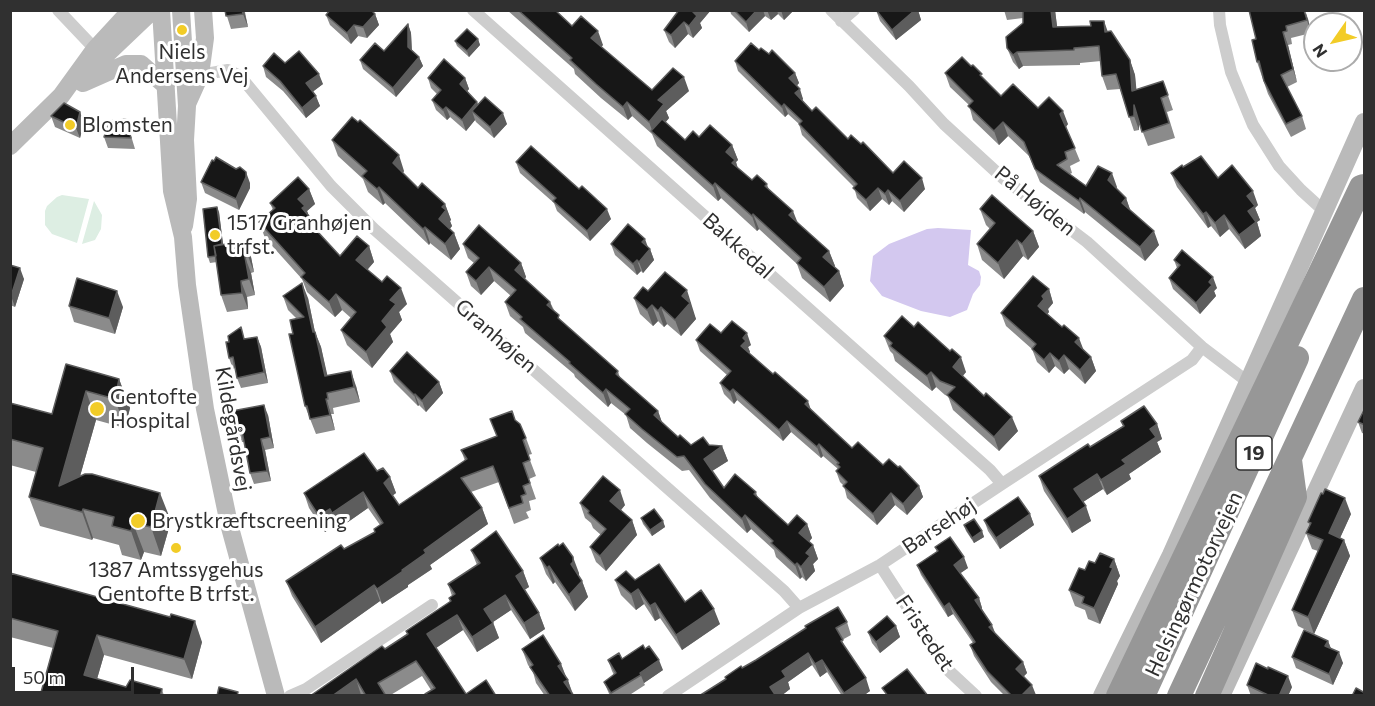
<!DOCTYPE html>
<meta charset="utf-8">
<style>
body{margin:0}
#map{position:relative;width:1375px;height:706px;overflow:hidden;background:#fff;font-family:Commissioner,sans-serif}
canvas{display:block}
.frame{position:absolute;inset:0;border:12px solid #303030;pointer-events:none}
.north{position:absolute;left:1303px;top:12px;width:60px;height:60px;box-sizing:border-box;background:#fff;border:2px solid #acacac;border-radius:50%;rotate:236deg;font-size:16px;font-weight:700;line-height:24px;text-align:center;color:#303030}
.north::after{content:'';display:block;margin:auto;width:21px;height:27px;background:#f2cc27;clip-path:polygon(50% 0,100% 100%,50% 72%,0 100%)}
.scale{position:absolute;left:12px;top:667px;width:122px;height:27px;box-sizing:border-box;border:3px solid #303030;border-top:0;padding-left:8px;font-size:18px;line-height:21px;white-space:nowrap;color:#303030;-webkit-text-stroke:4px #fff;paint-order:stroke}
</style>
<div id="map">
<canvas width="1375" height="706"></canvas>
<div class="frame"></div>
<div class="north">N</div>
<div class="scale">50 m</div>
</div>
<script>
const ctx = document.querySelector('canvas').getContext('2d');
ctx.lineJoin = 'round';
function fill(path, color) { ctx.fillStyle = color; ctx.fill(path, 'evenodd'); }
const poly = rows => new Path2D(rows.map(r => 'M' + r).join(''));
function strokePath(path, color, width, dash) { ctx.strokeStyle = color; ctx.lineWidth = width; ctx.lineCap = dash ? 'butt' : 'round'; ctx.setLineDash(dash || []); ctx.stroke(path); }
function label(font, color, halo, rows, align = 'center') {
  ctx.font = font + ' Commissioner,sans-serif'; ctx.lineWidth = 6; ctx.setLineDash([]); ctx.textBaseline = 'middle'; ctx.strokeStyle = halo; ctx.fillStyle = color; for (const [text, x, y, turn = 0] of rows) {
    ctx.save(); ctx.translate(x, y); ctx.rotate((+turn || 0) * Math.PI / 180); ctx.textAlign = isNaN(turn) ? turn : align; if (halo) ctx.strokeText(text, 0, 0); ctx.fillText(text, 0, 0); ctx.restore();
  }
}
fill(poly([
 [62,195,89,199,77,243,52,234,45,225,45,211,47,206,57,197],
 [94,201,102,215,101,229,95,240,82,244]
]), '#ddeee3');
fill(poly([
 [938,228,971,230,968,265,979,271,981,277,980,285,973,294,967,310,950,317,921,311,882,296,870,281,873,256,889,244,927,229]
]), '#d3c8ef');
strokePath(poly([
 [58,10,95,49],
 [473,10,990,470,1002,484],
 [831,10,909,86,944,124,1004,179,1087,242,1202,347,1248,382],
 [1219,10,1220,25,1231,72,1253,125,1279,166,1301,190,1324,211],
 [841,21,854,10],
 [200,75,228,70,240,76,331,186,374,229,784,591,799,608],
 [880,565,948,670,976,696],
 [290,696,306,689,432,605],
 [668,696,799,608,880,565,1002,484,1192,360,1202,347]
]), '#cdcdcd', 12);
strokePath(poly([
 [161,10,172,191,183,237,187,285,205,409,229,524,276,696],
 [181,10,187,106,185,140,188,199,184,226],
 [91,69,153,10],
 [83,83,126,64,141,64,166,86],
 [187,104,200,75,205,38,203,10],
 [10,146,61,96,95,49,131,10],
 [1102,696,1171,555,1364,122],
 [1221,696,1364,388]
]), '#bababa', 18);
strokePath(poly([
 [1118,696,1361,187,1364,186],
 [1143,696,1297,358],
 [1179,696,1364,299],
 [1207,696,1295,497,1290,460]
]), '#979797', 24);
fill(poly([
 [225,10,252,10,245,12,248,27,231,29],
 [507,10,555,10,572,26,603,45,601,47,652,90,689,91,666,111,669,118,665,123,685,140,699,137,732,145,738,160,736,162,737,167,752,180,767,184,769,190,797,223,829,251,835,266,834,267,839,271,844,286,830,302,802,278,797,264,759,229,757,231,721,198,718,201,657,146,652,134,632,116,628,120,601,98,575,74,574,69],
 [679,10,711,10,700,23,702,28,693,38,688,34,675,48,669,42,664,30],
 [730,10,793,10,793,11,784,20,778,14,771,20,765,16,749,32,731,14],
 [876,10,918,10,921,20,896,40,880,21],
 [1004,10,1055,10,1057,27,1108,32,1130,60,1135,75,1136,90,1163,81,1173,110,1167,112,1175,138,1148,146,1139,122,1139,130,1134,131,1120,89,1107,90,1102,76,1101,61,1080,63,1080,65,1023,66,1019,69,1013,62,1007,48,1023,23,1023,18,1007,20],
 [1249,10,1308,19,1311,33,1291,38,1292,44,1288,45,1297,82,1287,87,1302,116,1306,129,1291,137,1268,94,1257,62,1256,39],
 [375,14,379,25,367,38,358,36,351,44,330,25,326,15],
 [408,24,411,33,412,50,419,57,423,66,396,97,363,69,360,60,384,51],
 [478,39,480,45,469,57,457,46,455,41],
 [759,50,769,54,795,73,799,83,797,86,803,99,802,100,812,111,893,173,925,189,904,212,892,201,889,205,882,199,870,211,857,198,854,187,802,135,799,124,788,114,785,117,738,71,735,61],
 [285,63,323,84,313,91,320,106,306,118,283,91,266,77,263,66],
 [945,73,984,79,1001,96,1038,108,1068,124,1066,127,1080,161,1070,166,1072,173,1070,174,1086,186,1117,187,1116,188,1126,198,1130,210,1159,245,1145,261,1085,212,1084,214,1040,182,1029,156,1008,136,999,145,973,120,969,105,950,87],
 [428,78,465,78,469,89,467,91,478,104,507,124,494,138,476,122,475,120,466,131,450,117,447,120,436,110,432,100,437,94,431,88],
 [80,112,84,123,80,138,55,127,51,116],
 [126,119,135,149,108,148,104,137],
 [332,140,404,171,403,173,418,188,445,204,451,220,450,221,452,226,450,229,454,233,460,249,451,260,430,243,429,245,385,203,383,205,368,192,363,179,338,156],
 [516,162,611,219,590,241,557,211,554,203,520,173],
 [1183,167,1218,178,1258,205,1255,208,1260,220,1257,222,1261,236,1245,249,1229,229,1220,237,1211,226,1208,228,1177,187,1171,173],
 [201,182,250,183,250,188,239,210,205,193],
 [309,189,315,204,307,211,309,216,322,237,340,256,369,246,374,262,367,270,407,304,399,312,402,320,390,334,393,342,372,368,347,345,341,330,351,318,342,310,335,317,307,292,302,279,265,238,259,222,273,210,270,203],
 [980,209,1033,231,1039,247,1028,260,1023,256,1004,279,982,260,977,244,990,229,986,225],
 [219,212,223,244,246,241,251,257,254,272,251,273,255,295,247,297,248,309,227,312,221,295,217,262,210,263,208,257],
 [463,244,521,263,526,277,525,279,550,302,554,310,561,321,618,371,620,378,658,411,662,423,678,437,691,445,709,445,722,446,728,461,712,471,724,488,756,492,758,498,788,525,807,524,812,538,809,542,813,545,818,559,813,564,815,571,806,581,802,577,800,579,776,557,774,550,751,529,747,533,710,498,689,470,682,471,647,443,630,428,626,415,611,403,608,407,575,377,574,374,525,333,523,327,510,316,505,302,511,296,494,281,481,295,471,286,466,272,474,263,468,258],
 [611,244,648,247,650,249,654,260,643,273,641,271,637,275,615,255],
 [1174,260,1217,288,1214,291,1216,296,1200,314,1173,289,1169,278,1177,268],
 [10,265,24,279,15,307,10,305],
 [1049,289,1053,303,1048,309,1049,312,1047,314,1091,357,1096,371,1085,384,1069,369,1064,374,1055,366,1049,373,1037,362,1032,349,1006,326,1001,313],
 [648,291,692,307,691,308,696,319,681,336,667,324,664,327,658,321,653,326,640,314,634,298],
 [283,296,308,298,315,332,321,347,327,376,356,386,360,402,333,408,334,414,331,414,335,430,316,434,305,406,293,334,296,318,288,310],
 [69,306,123,307,115,334,74,322],
 [721,333,751,345,748,347,750,352,749,353,852,448,919,486,923,497,907,515,895,505,877,525,847,498,844,486,840,482,836,471,838,469,823,456,821,458,791,432,783,441,737,400,734,404,724,394,720,383,727,375,700,351,696,340],
 [884,336,966,372,963,376,1018,431,999,451,953,410,948,396,945,395,936,387,932,391,895,361,893,354,890,351],
 [257,337,261,347,268,383,241,388,237,378,235,368,233,369,229,358,245,339],
 [66,364,119,379,130,408,125,428,96,420,80,476,171,521,161,556,144,552,141,560,122,555,119,545,93,538,92,540,40,526,29,497,36,472,10,465,10,403,52,414],
 [390,371,439,382,443,393,426,412,419,405,418,406,394,382],
 [1365,408,1365,434,1362,433,1358,422],
 [268,415,274,448,265,450,271,481,254,484,250,473,244,442,240,442,237,432],
 [515,420,526,438,532,454,528,455,536,476,529,479,536,499,529,501,531,510,526,512,529,518,514,524,499,482,471,492,482,508,488,524,430,565,432,569,408,585,408,587,382,604,380,601,321,643,292,596,286,581,375,532,374,529,380,525,368,508,338,529,335,525,325,532,309,508,304,493,377,471,390,477,396,493,392,496,399,505,465,461,461,450,497,436],
 [1121,421,1157,424,1162,439,1157,442,1161,452,1129,474,1131,479,1107,495,1103,489,1083,502,1091,521,1072,533,1044,491,1039,476,1090,447,1123,426],
 [580,503,625,505,621,510,632,520,637,535,606,571,596,562,590,547,601,535,593,528,591,523,585,518],
 [1030,514,1034,525,1000,549,988,531,984,520],
 [1351,514,1340,538,1344,540,1350,556,1314,634,1298,626,1292,610,1318,551,1312,549,1306,533,1310,526,1308,522],
 [641,518,663,521,665,527,652,536,643,524],
 [964,525,982,531,984,537,974,543,966,531],
 [496,531,523,571,529,587,524,590,539,613,545,629,530,639,511,610,493,622,499,638,477,652,463,630,436,648,466,694,486,680,496,696,426,696,425,694,431,690,422,676,389,696,310,696,382,646,385,649,407,634,406,631,450,602,449,598,452,596,448,584,477,565,471,550],
 [935,547,968,568,960,573,979,598,982,608,982,609,995,634,1023,662,1027,673,1024,676,1035,696,1005,696,991,682,974,656,970,645,973,643,953,614,948,617,921,575,917,565,937,552],
 [540,558,579,573,579,576,582,581,588,597,575,611,555,582,553,584,546,574],
 [1114,559,1120,576,1117,581,1118,584,1100,624,1088,619,1085,610,1075,606,1069,590,1085,570,1095,563],
 [10,573,202,642,192,679,104,655,97,679,126,687,162,689,164,696,40,696,53,648,10,637],
 [615,580,635,580,685,602,720,624,682,650,660,618,655,621,644,604,636,610,621,595],
 [847,622,851,635,842,640,845,648,870,691,863,696,842,696,827,672,820,677,812,665,788,682,790,689,781,696,699,696,742,668],
 [896,626,900,637,880,653,872,643,868,632],
 [1328,641,1331,649,1343,663,1333,685,1296,668,1292,657],
 [522,649,561,664,574,696,545,696,536,683,533,672,528,665],
 [608,660,663,670,644,683,645,685,628,696,610,696,604,682,614,675,612,671],
 [1247,685,1292,687,1288,696,1251,696]
]), '#8b8b8b');
fill(poly([
 [242,10,244,10,248,27,243,14],
 [695,10,711,10,700,23,702,28,693,38,689,26,693,12],
 [757,10,763,10,765,16,749,32,746,22],
 [767,10,777,10,778,14,771,20],
 [781,10,793,10,793,11,784,20],
 [915,10,918,10,921,20,896,40,892,30],
 [1051,10,1055,10,1059,41,1053,27],
 [1305,10,1308,19,1311,33,1307,20],
 [375,14,379,25,367,38,363,27],
 [1104,21,1109,35,1105,32],
 [684,22,688,34,675,48,671,35],
 [408,24,411,33,412,56,408,47],
 [354,25,358,36,351,44,347,33],
 [598,31,603,45,596,52,591,38],
 [1283,32,1288,45,1297,82,1293,69],
 [478,39,480,45,469,57,467,51],
 [1017,52,1023,66,1019,69,1013,55],
 [419,57,423,66,396,97,393,88],
 [1130,60,1135,75,1138,105,1132,91],
 [795,73,799,83,793,89,789,78],
 [319,74,323,84,310,94,306,83],
 [684,77,689,91,666,111,669,118,655,135,653,133,649,122,658,100],
 [465,78,469,89,464,95,460,84],
 [800,89,803,99,799,104,795,93],
 [316,96,320,106,306,118,302,108],
 [477,102,481,113,472,111,475,120,466,131,462,120],
 [627,102,632,116,628,120,623,107],
 [784,104,788,114,785,117,782,107],
 [1134,105,1139,120,1139,130,1134,116],
 [446,107,450,117,447,120,443,110],
 [1063,111,1068,124,1065,128,1060,114],
 [80,112,84,123,80,138,76,128],
 [503,113,507,124,494,138,490,127],
 [1003,122,1008,136,999,145,994,131],
 [732,145,738,160,736,162,740,175,726,152],
 [399,155,404,171,398,179,393,163],
 [246,172,250,183,250,188,239,210,236,199],
 [1112,173,1117,187,1113,194,1108,180],
 [922,178,925,189,904,212,900,201],
 [715,183,721,198,718,201,713,186],
 [379,187,385,203,383,205,377,189],
 [878,188,882,199,870,211,866,200],
 [309,189,315,204,307,211,311,221,308,224,298,199],
 [888,190,892,201,889,205,885,194],
 [1253,191,1258,205,1255,208,1260,220,1257,222,1261,236,1245,249,1239,235,1248,211,1247,196],
 [1080,198,1085,212,1084,214,1079,201],
 [1126,198,1131,212,1122,203],
 [445,204,451,220,450,221,452,226,444,235,439,219,442,207],
 [217,207,219,212,225,260,223,255],
 [607,209,611,219,590,241,587,231],
 [793,211,799,226,789,215],
 [1206,212,1211,226,1208,228,1203,214],
 [753,214,759,229,757,231,752,216],
 [1224,215,1229,229,1220,237,1215,223],
 [425,227,430,243,429,245,423,229],
 [1033,231,1039,247,1028,260,1022,244],
 [1154,231,1159,245,1145,261,1140,247],
 [454,233,460,249,451,260,445,244],
 [645,239,649,250,642,242],
 [1017,240,1023,256,1004,279,998,263],
 [246,241,251,257,254,272,248,256],
 [369,246,374,262,362,276,356,260],
 [650,249,654,260,643,273,639,262],
 [829,251,835,266,829,272,823,257],
 [245,257,251,273,255,295,249,279],
 [637,260,641,271,637,275,633,264],
 [521,263,526,277,520,284,515,270],
 [489,267,494,281,481,295,476,281],
 [20,268,24,279,15,307,11,296],
 [839,271,844,286,830,302,824,287],
 [1213,277,1217,288,1214,291,1216,296,1200,314,1196,303,1209,282],
 [241,281,247,297,248,309,242,293],
 [302,283,308,298,318,347,313,332],
 [401,288,407,304,399,312,402,320,390,334,393,342,372,368,366,352,382,321,390,300],
 [1049,289,1053,303,1048,309,1049,312,1043,320,1038,306,1042,296],
 [687,290,696,319,681,336,675,320,682,296],
 [117,291,123,307,115,334,109,318],
 [336,294,342,310,335,317,329,302],
 [550,302,555,316,547,305],
 [652,305,658,321,653,326,647,310],
 [661,307,667,324,664,327,658,311],
 [315,332,321,347,331,391,325,376],
 [747,333,751,345,748,347,750,352,745,358,741,346,743,338],
 [257,337,261,347,268,383,264,372],
 [1079,338,1084,351,1075,342],
 [1050,353,1055,366,1049,373,1044,360],
 [1064,355,1069,369,1064,374,1059,361],
 [961,357,966,372,958,381,953,367],
 [1091,357,1096,371,1085,384,1080,370],
 [351,371,356,386,360,402,354,387],
 [931,372,936,387,932,391,927,376],
 [119,379,130,408,125,428,115,399],
 [439,382,443,393,426,412,422,401],
 [606,389,611,403,608,407,603,393],
 [733,389,737,400,734,404,730,392],
 [86,391,96,420,71,508,59,486],
 [415,394,419,405,418,406,414,395],
 [326,399,331,414,335,430,330,415],
 [808,401,812,413,805,404],
 [264,405,268,415,274,448,270,437],
 [658,411,663,425,654,415],
 [1012,417,1018,431,999,451,994,437],
 [787,421,791,432,783,441,779,430],
 [1157,424,1162,439,1157,442,1161,452,1129,474,1131,479,1107,495,1101,480,1122,460,1150,429],
 [261,439,265,450,271,481,267,471],
 [819,444,823,456,821,458,817,447],
 [722,446,728,461,709,473,704,459],
 [1097,474,1103,489,1080,504,1074,489],
 [390,477,396,493,389,498,384,483],
 [919,486,923,497,907,515,903,504],
 [620,490,625,505,616,516,610,501],
 [363,492,368,508,338,529,332,513],
 [160,493,171,521,161,556,151,527],
 [891,493,895,505,877,525,873,514],
 [1345,498,1351,514,1335,549,1329,533],
 [1086,506,1091,521,1072,533,1067,519],
 [482,508,488,524,430,565,432,569,408,585,408,587,382,604,377,589,402,570,424,550],
 [83,509,93,538,92,540,82,512],
 [330,509,335,525,325,532,319,516],
 [1030,514,1034,525,1000,549,996,538],
 [745,515,751,529,747,533,742,519],
 [632,520,637,535,606,571,600,556],
 [663,521,665,527,652,536,650,530],
 [133,523,144,552,141,560,131,531],
 [807,524,812,538,804,547,799,533],
 [982,531,984,537,974,543,972,538],
 [1344,540,1350,556,1314,634,1308,617],
 [813,545,818,559,813,564,815,571,806,581,801,567,806,553],
 [573,557,579,573,579,578,571,564],
 [964,557,968,568,958,575,954,565],
 [1114,559,1120,576,1117,581,1118,584,1100,624,1094,608],
 [797,563,802,577,800,579,795,565],
 [549,566,555,582,553,584,547,568],
 [523,571,529,587,521,592,516,576],
 [582,581,588,597,575,611,569,595],
 [374,585,380,601,321,643,315,627],
 [638,589,644,604,636,610,631,594],
 [505,595,511,610,490,624,484,609],
 [979,598,982,608,979,610,975,600],
 [655,603,660,618,655,621,650,606],
 [949,603,953,614,948,617,944,607],
 [714,609,720,624,682,650,676,635],
 [539,613,545,629,530,639,524,623],
 [457,615,463,630,433,650,427,634],
 [195,621,202,642,192,679,184,659],
 [493,623,499,638,477,652,472,637],
 [992,625,996,635,989,627],
 [896,626,900,637,880,653,876,642],
 [97,635,104,655,92,696,84,675],
 [1328,641,1332,651,1325,646],
 [1339,652,1343,663,1333,685,1329,674],
 [808,653,812,665,788,682,790,689,781,696,773,696,770,687,782,671],
 [659,660,663,670,644,683,640,673],
 [822,660,827,672,820,677,815,664],
 [1023,662,1027,673,1020,680,1016,669],
 [561,664,567,680,558,666],
 [1288,676,1292,687,1288,696,1279,696],
 [866,678,870,691,863,696,845,696,844,693],
 [356,679,361,695,360,696,332,696],
 [568,680,573,696,564,682],
 [1032,685,1036,695,1021,696]
]), '#5d5d5d');
const building = poly([
 [225,10,242,10,243,14,226,16,225,10],
 [330,10,371,10,375,14,363,27,354,25,347,33,326,15,330,10],
 [518,10,555,10,572,26,581,16,598,31,591,38,652,90,673,68,684,77,658,100,664,104,649,122,627,102,623,107,596,84,570,60,572,58,518,10],
 [679,10,695,10,693,12,697,16,689,26,684,22,671,35,664,30,679,10],
 [734,10,757,10,746,22,734,10],
 [876,10,915,10,892,30,876,10],
 [1023,10,1051,10,1053,27,1091,26,1090,21,1104,21,1105,32,1111,31,1130,60,1132,91,1163,81,1168,95,1161,98,1169,123,1142,132,1134,105,1134,116,1129,117,1116,74,1102,76,1099,46,1074,48,1074,50,1017,52,1013,55,1007,48,1006,37,1023,23,1023,10],
 [1249,10,1304,10,1307,20,1286,26,1287,31,1283,32,1293,69,1281,75,1302,116,1286,124,1264,81,1259,61,1257,62,1252,40,1256,39,1249,10],
 [408,24,408,47,419,57,393,88,360,60,375,43,384,51,408,24],
 [467,29,478,39,467,51,455,41,467,29],
 [751,43,759,50,761,48,769,54,772,50,795,73,789,78,800,89,795,93,812,111,816,107,848,139,851,135,861,144,863,142,893,173,904,161,922,178,900,201,888,190,885,194,878,188,866,200,853,188,857,184,799,124,802,121,784,104,782,107,735,61,751,43],
 [299,51,319,74,306,83,316,96,302,108,280,81,263,66,274,53,285,63,299,51],
 [962,57,971,66,973,65,982,74,980,75,1001,96,1013,84,1038,108,1049,97,1063,111,1060,114,1075,148,1065,152,1067,159,1057,165,1086,186,1098,166,1112,173,1108,180,1126,198,1122,203,1154,231,1140,247,1080,198,1079,201,1035,169,1024,142,1003,122,994,131,968,106,973,101,945,73,962,57],
 [444,59,465,78,460,84,477,102,462,120,446,107,443,110,432,100,441,90,428,78,444,59],
 [485,97,503,113,490,127,472,111,485,97],
 [64,103,80,112,76,128,51,116,64,103],
 [352,117,358,122,360,120,399,155,393,163,418,188,422,183,445,204,442,207,446,210,439,219,454,233,445,244,425,227,423,229,379,187,377,189,362,176,367,171,332,140,352,117],
 [126,119,131,138,104,137,109,121,126,119],
 [662,119,685,140,693,131,699,137,710,125,732,145,726,152,735,160,732,163,752,180,757,175,767,184,765,186,793,211,789,215,829,251,823,257,839,271,824,287,797,263,801,258,753,214,752,216,715,183,713,186,651,131,662,119],
 [531,146,579,189,582,186,607,209,587,231,553,201,556,198,516,162,531,146],
 [1201,156,1218,178,1232,165,1253,191,1247,196,1255,206,1248,211,1256,222,1239,235,1224,215,1215,223,1206,212,1203,214,1171,173,1182,165,1183,167,1201,156],
 [216,157,236,169,240,167,246,172,246,177,236,199,201,182,212,160,214,161,216,157],
 [298,177,309,189,298,199,305,206,302,208,319,228,317,231,340,256,357,236,369,246,356,260,382,282,387,276,401,288,390,300,396,304,382,321,387,327,366,352,341,330,356,312,336,294,329,302,301,277,305,273,259,222,275,208,270,203,298,177],
 [992,195,1033,231,1022,244,1017,240,998,263,977,244,995,223,980,209,992,195],
 [217,207,222,244,214,246,216,256,208,257,203,209,217,207],
 [628,224,645,239,642,242,650,249,639,262,637,260,633,264,611,244,628,224],
 [479,225,521,263,515,270,550,302,547,305,559,315,558,318,618,371,616,374,658,411,654,415,678,437,680,435,691,445,703,437,709,445,722,446,704,459,724,488,735,474,756,492,754,494,788,525,797,515,807,524,799,533,813,545,806,553,810,556,801,567,797,563,795,565,771,543,773,541,745,515,742,519,705,484,684,456,677,457,642,429,625,414,630,409,606,389,603,393,569,363,570,362,520,319,522,317,505,302,516,290,489,267,476,281,466,272,479,258,463,244,479,225],
 [246,241,248,256,245,257,249,279,241,281,242,293,221,295,214,246,246,241],
 [1182,250,1213,277,1209,282,1212,285,1196,303,1169,278,1180,265,1174,260,1182,250],
 [10,265,20,268,11,296,10,296,10,265],
 [665,272,687,290,682,296,690,303,675,320,661,307,658,311,652,305,647,310,634,298,643,287,648,291,665,272],
 [1033,276,1049,289,1042,296,1044,299,1038,306,1062,327,1064,325,1079,338,1075,342,1091,357,1080,370,1064,355,1059,361,1050,353,1044,360,1032,349,1036,344,1001,313,1033,276],
 [77,278,117,291,109,318,69,306,77,278],
 [302,283,313,332,315,332,325,376,351,371,354,387,327,393,328,399,326,399,330,415,310,419,307,406,305,406,289,334,293,334,290,320,304,317,283,296,302,283],
 [902,316,914,327,918,322,950,351,952,349,961,357,953,367,984,396,986,393,1012,417,994,437,947,395,955,387,940,381,931,372,927,376,890,346,892,343,884,336,902,316],
 [732,321,747,333,743,338,746,341,741,346,773,374,775,372,808,401,805,404,852,448,858,442,883,465,889,459,898,467,900,466,919,486,903,504,891,493,873,514,843,486,847,482,836,471,840,467,837,464,839,463,819,444,817,447,787,421,779,430,733,389,730,392,720,383,731,371,696,340,710,324,721,333,732,321],
 [241,327,244,339,257,337,264,372,237,378,233,357,229,358,226,342,229,342,228,336,241,327],
 [407,352,439,382,422,401,415,394,414,395,390,371,407,352],
 [66,364,119,379,115,399,86,391,59,486,85,474,92,474,160,493,151,527,133,523,131,531,112,526,114,517,83,509,82,512,29,497,43,448,10,439,10,403,52,414,66,364],
 [264,405,270,437,261,439,267,471,250,473,242,431,237,432,232,411,264,405],
 [1144,406,1157,424,1150,429,1156,437,1122,460,1126,464,1101,480,1097,474,1074,489,1086,506,1067,519,1039,476,1088,444,1090,447,1124,426,1121,421,1144,406],
 [1365,408,1365,425,1358,422,1365,408],
 [512,411,515,420,520,424,526,438,523,440,530,460,523,463,530,483,523,486,526,494,521,496,523,503,509,508,493,466,461,478,482,508,424,550,426,553,402,570,403,571,377,589,374,585,315,627,286,581,341,545,344,549,375,532,374,529,383,523,363,492,332,513,330,509,319,516,304,493,364,453,377,471,383,468,390,477,384,483,399,505,467,459,461,450,497,436,490,419,512,411],
 [603,476,620,490,610,501,632,520,600,556,590,547,606,529,588,513,589,511,580,503,603,476],
 [1325,489,1345,498,1329,533,1344,540,1308,617,1292,610,1323,540,1306,533,1311,523,1308,522,1321,493,1323,494,1325,489],
 [1018,497,1030,514,996,538,984,520,1018,497],
 [654,509,663,521,650,530,641,518,654,509],
 [974,519,982,531,972,538,964,525,974,519],
 [496,531,523,571,516,576,539,613,524,623,505,595,484,609,493,623,472,637,457,615,427,634,466,694,486,680,496,696,426,696,425,694,435,688,416,661,378,683,386,696,366,696,356,679,332,696,310,696,382,646,385,649,408,634,406,631,451,601,449,598,455,594,448,584,480,563,471,550,496,531],
 [950,537,964,557,954,565,979,598,975,600,992,625,989,627,1023,662,1016,669,1032,685,1021,696,1012,696,987,671,970,645,975,642,964,625,949,603,944,607,917,565,938,551,935,547,950,537],
 [563,543,573,557,573,562,571,564,582,581,569,595,549,566,547,568,540,558,558,544,559,546,563,543],
 [1100,553,1114,559,1110,567,1113,568,1094,608,1082,603,1084,597,1069,590,1079,568,1085,570,1089,561,1095,563,1100,553],
 [659,564,685,602,701,590,714,609,676,635,655,603,650,606,638,589,631,594,615,580,626,571,635,580,659,564],
 [10,573,170,617,171,614,195,621,184,659,97,635,84,675,126,687,130,680,162,689,160,696,40,696,58,631,10,618,10,573],
 [838,607,847,622,836,628,843,640,841,641,866,678,844,693,822,660,815,664,808,653,782,671,786,677,770,687,776,696,699,696,726,679,725,677,741,666,742,668,756,660,806,628,805,626,838,607],
 [887,616,896,626,876,642,868,632,887,616],
 [1304,630,1328,641,1325,646,1339,652,1329,674,1292,657,1304,630],
 [543,635,561,664,558,666,568,680,564,682,574,696,550,696,530,667,533,665,522,649,543,635],
 [643,645,645,649,649,646,659,660,640,673,641,675,611,693,604,682,616,673,608,660,619,653,622,659,643,645],
 [1256,663,1268,669,1268,667,1288,676,1279,696,1270,696,1247,685,1256,663],
 [907,669,928,696,888,696,882,688,907,669],
 [219,687,238,692,237,696,217,696,219,687],
 [1356,688,1365,693,1365,696,1352,696,1356,688]
]);
fill(building, '#171717');
strokePath(building, '#5d5d5d', 1.5);
for (const [x, y, r, color] of [
 [182,30,6,"#f2cc27"],
 [70,125,6,"#f2cc27"],
 [215,235,6,"#f2cc27"],
 [97,409,8,"#f2cc27"],
 [138,521,8,"#f2cc27"],
 [176,548,6,"#f2cc27"]
]) { const dot = new Path2D(); dot.arc(x, y, r, 0, 2 * Math.PI); ctx.fillStyle = color; ctx.fill(dot); strokePath(dot, '#fff', 2); }
for (const [x, y, w] of [
 [1254,453,36]
]) { const box = new Path2D(); box.roundRect(x - w / 2, y - 17, w, 34, 4.5); ctx.fillStyle = '#fff'; ctx.fill(box); strokePath(box, '#303030', 1.5); }
label('bold 20px', '#303030', null, [
 ["19",1254,453]
]);
label('21px', '#303030', '#fff', [
 ["Niels",182,52,"center"],
 ["Andersens Vej",182,76,"center"],
 ["Blomsten",82,125],
 ["1517 Granhøjen",227,223],
 ["trfst.",227,247],
 ["Gentofte",110,397],
 ["Hospital",110,421],
 ["Brystkræftscreening",152,521],
 ["1387 Amtssygehus",176,570,"center"],
 ["Gentofte B trfst.",176,594,"center"]
], 'left');
label('21px', '#303030', '#fff', [
 ["På Højden",1035,201,39],
 ["Bakkedal",738,246,42],
 ["Granhøjen",496,336,41],
 ["Kildegårdsvej",233,429,80],
 ["Barsehøj",939,526,-34],
 ["Helsingørmotorvejen",1194,584,-65],
 ["Fristedet",925,633,56]
]);
</script>
